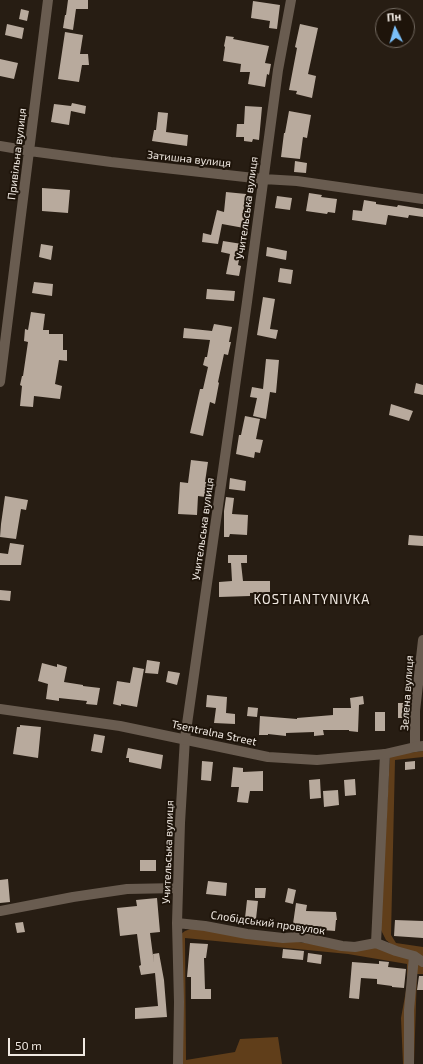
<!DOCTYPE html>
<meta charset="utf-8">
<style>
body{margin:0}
#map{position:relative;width:423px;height:1064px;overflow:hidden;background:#271d13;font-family:"Exo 2",sans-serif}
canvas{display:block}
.north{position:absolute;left:375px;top:8px;width:40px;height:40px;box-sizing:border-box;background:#1e140a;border:1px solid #726960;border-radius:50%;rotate:355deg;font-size:11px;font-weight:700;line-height:16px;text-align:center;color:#f0e9e2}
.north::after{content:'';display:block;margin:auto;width:14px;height:18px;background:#7abff8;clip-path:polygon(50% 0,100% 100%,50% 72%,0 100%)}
.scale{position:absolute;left:8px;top:1038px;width:77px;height:18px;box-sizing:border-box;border:2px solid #f0e9e2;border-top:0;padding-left:5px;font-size:12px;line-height:14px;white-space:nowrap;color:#f0e9e2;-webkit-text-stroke:3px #1e140a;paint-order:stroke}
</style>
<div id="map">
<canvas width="423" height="1064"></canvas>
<div class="north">Пн</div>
<div class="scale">50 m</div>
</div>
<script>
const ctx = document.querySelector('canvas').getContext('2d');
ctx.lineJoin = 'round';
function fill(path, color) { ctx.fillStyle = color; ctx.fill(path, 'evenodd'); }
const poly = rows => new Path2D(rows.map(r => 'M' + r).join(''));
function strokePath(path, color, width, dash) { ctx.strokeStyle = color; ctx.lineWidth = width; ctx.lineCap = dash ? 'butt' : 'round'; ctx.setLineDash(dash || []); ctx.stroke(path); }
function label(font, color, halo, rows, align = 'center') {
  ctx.font = font + ' "Exo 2",sans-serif'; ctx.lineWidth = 4; ctx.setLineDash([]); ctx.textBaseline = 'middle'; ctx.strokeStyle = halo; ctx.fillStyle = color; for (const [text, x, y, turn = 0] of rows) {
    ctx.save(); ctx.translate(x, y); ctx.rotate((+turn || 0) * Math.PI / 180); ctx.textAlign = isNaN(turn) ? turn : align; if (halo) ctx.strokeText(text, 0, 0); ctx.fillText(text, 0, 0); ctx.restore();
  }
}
fill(poly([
 [423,751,423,757,395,760,391,935,396,943,423,947,423,959,392,945,386,940,380,928,390,757,392,755],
 [193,928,244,935,345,948,378,948,409,958,407,1064,403,1064,401,1018,407,985,407,964,348,954,185,938,186,1060,235,1052,240,1039,278,1037,282,1064,180,1064,181,934,185,931],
 [417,964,423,965,423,974,417,974,414,1064,411,1064,411,1029]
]), '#603e1a');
fill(poly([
 [68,0,88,0,88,9,76,9,73,30,63,28,65,15,66,15],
 [253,1,280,5,277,29,269,28,270,21,251,18],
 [21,9,29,11,27,21,19,19],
 [7,24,24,28,22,39,5,35],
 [300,24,318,28,308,74,316,76,312,98,296,94,297,91,289,90,297,48,295,47],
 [65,32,83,35,80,54,88,54,89,65,82,65,79,82,58,79],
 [226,36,234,37,233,39,269,46,265,63,271,64,269,75,267,74,265,87,248,84,250,72,240,72,241,64,223,61,225,47,224,46],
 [0,59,18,63,14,79,0,76],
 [72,103,86,106,85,114,71,111,69,125,51,122,54,104,71,106],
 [245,106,262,107,259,140,253,139,252,142,244,141,244,137,236,137,237,124,244,124],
 [289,111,311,115,307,138,303,137,300,159,281,157,284,133,285,133],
 [158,112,168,113,166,132,188,135,187,146,152,141,154,130,156,130],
 [295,161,307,163,306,173,294,172],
 [42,188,70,190,68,213,42,211],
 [226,192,246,194,243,214,246,215,244,228,222,224,218,244,202,242,203,233,211,235,217,210,224,212],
 [309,193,322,195,321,197,337,199,335,213,328,212,327,214,306,211],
 [277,196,292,198,290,210,275,208],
 [364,200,376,202,376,204,397,207,398,205,423,209,423,217,409,215,408,218,388,215,386,225,352,220,353,210,362,211],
 [223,241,242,244,238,265,241,266,239,276,226,274,230,254,221,252],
 [41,244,53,246,51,260,39,257],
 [267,247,287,251,286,260,266,256],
 [280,268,293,270,291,284,278,282],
 [34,282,53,284,52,296,32,293],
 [207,289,235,291,234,301,206,299],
 [263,297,275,299,270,329,278,330,276,339,257,335],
 [31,312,45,314,43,330,49,330,49,334,63,334,63,350,67,350,67,361,59,360,55,384,62,386,60,399,34,396,33,407,20,406,22,386,20,385,22,376,23,376,28,342,24,341,25,329,28,330],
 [214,324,232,327,229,342,231,342,228,355,224,354,218,382,219,383,215,404,210,402,203,436,190,433,200,389,203,389,208,367,203,365,205,357,207,357,210,340,183,338,184,328,212,331],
 [266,359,279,360,276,393,270,392,266,419,253,416,257,398,250,397,252,387,263,389],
 [416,383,423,385,423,395,414,393],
 [391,404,413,411,409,421,389,415],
 [245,416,260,419,256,439,263,440,260,453,255,452,254,458,236,454,239,435,241,435],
 [191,460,208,462,205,482,207,482,205,497,198,496,197,515,178,514,180,482,188,483],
 [230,478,246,481,245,491,229,489],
 [5,496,28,500,26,510,21,509,16,539,0,537,1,524],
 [226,497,234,498,232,514,248,515,247,535,230,534,229,537,224,537,224,511],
 [409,535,423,536,423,546,408,545],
 [10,543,24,545,21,565,0,565,0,553,8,554],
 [228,555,247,555,247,563,241,563,243,581,270,581,270,592,250,593,250,596,219,597,219,582,232,581,231,563,228,563],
 [0,590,11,591,10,601,0,600],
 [147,660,160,662,158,674,145,673],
 [42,663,57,667,57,664,67,667,64,682,83,685,83,686,100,688,97,705,86,704,87,701,59,698,59,701,46,699,48,684,38,681],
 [133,667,144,669,137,707,121,704,121,706,113,704,117,681,130,683],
 [168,671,180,673,177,685,166,682],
 [207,695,227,697,226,713,235,714,235,724,214,723,216,708,206,707],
 [363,696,364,704,359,705,358,732,349,731,349,730,323,730,324,735,314,736,314,732,286,733,286,736,268,734,268,735,259,735,260,716,297,719,297,718,333,715,333,708,351,708,350,698],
 [398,703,407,703,406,718,398,718],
 [248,707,258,708,257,717,247,716],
 [375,712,385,712,385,731,375,731],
 [20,725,41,727,38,758,13,754,17,727,20,727],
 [94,734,105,736,102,753,91,751],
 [128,748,163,755,161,769,129,762,129,758,126,758],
 [202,761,213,762,211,781,201,780],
 [415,761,415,769,405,770,405,762],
 [233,767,243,768,243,772,263,771,263,791,250,791,248,803,237,802,239,787,231,787],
 [320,779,321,798,310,799,309,780],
 [355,779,356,795,345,796,344,780],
 [338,790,339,805,324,807,323,791],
 [140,860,156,860,156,871,140,871],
 [8,879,10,902,0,903,0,880],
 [208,881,227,883,226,896,206,894],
 [255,888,266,888,265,898,255,898],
 [288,888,296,890,293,904,285,902],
 [157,898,160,932,150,933,154,963,153,954,159,953,164,980,167,1017,135,1019,135,1008,158,1006,155,973,141,975,139,966,141,965,137,934,120,936,117,908,137,906,136,900],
 [247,900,258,901,256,919,245,918],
 [296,903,307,905,306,911,336,912,337,920,336,920,335,931,323,930,324,927,293,924],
 [395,920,423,921,423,938,394,936],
 [23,922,25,932,17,933,15,923],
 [190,943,208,944,206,958,204,958,205,989,211,989,211,999,191,999,191,977,187,977],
 [283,949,304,951,303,960,282,958],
 [308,953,322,955,321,964,307,962],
 [379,961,389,962,388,967,406,969,404,988,392,987,392,986,377,984,377,979,361,978,359,999,349,998,352,962,379,964],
 [419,976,423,976,423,990,417,990]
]), '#b8aa9d');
strokePath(poly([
 [0,146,30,151,111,162,263,179,297,181,423,199],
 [0,382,48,0],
 [415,747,415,711,423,640],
 [0,911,73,897,127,889,178,888],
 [177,923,205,926,247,934,283,938,301,937,342,946,355,947,376,943,396,951,414,956,423,962],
 [376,943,385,754],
 [178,1064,179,1002,177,923,180,823,185,738,247,302,278,70,291,0],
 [409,1064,409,1010,414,956]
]), '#695c50', 10);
strokePath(poly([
 [0,709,120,726,268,757,317,760,385,754,415,747,423,746]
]), '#695c50', 10);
label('11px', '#f0e9e2', '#1e140a', [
 ["Привільна вулиця",17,154,-83],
 ["Затишна вулиця",189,159,6],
 ["Учительська вулиця",247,208,-82],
 ["Учительська вулиця",203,529,-82],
 ["Зелена вулиця",407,693,-86],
 ["Tsentralna Street",214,733,12],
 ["Учительська вулиця",168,852,-88],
 ["Слобідський провулок",268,923,8]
]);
ctx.letterSpacing = '1px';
label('13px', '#f0e9e2', '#1e140a', [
 ["KOSTIANTYNIVKA",312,600]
]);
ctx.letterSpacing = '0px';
</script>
